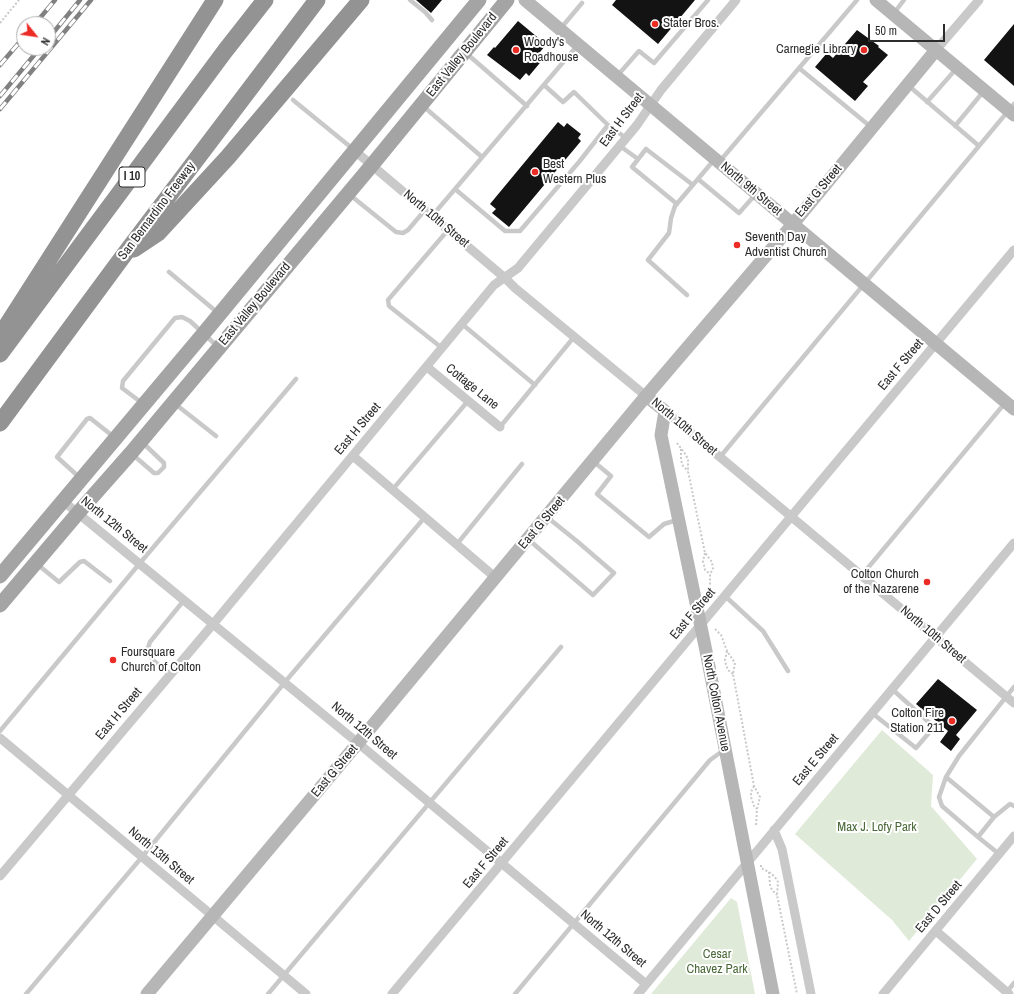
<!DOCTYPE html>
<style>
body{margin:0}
#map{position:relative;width:1014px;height:994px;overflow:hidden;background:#fff;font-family:"Archivo Narrow",sans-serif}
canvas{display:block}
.north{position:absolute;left:16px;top:16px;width:40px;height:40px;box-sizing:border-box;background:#fff;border:1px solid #ababab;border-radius:50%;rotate:120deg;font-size:11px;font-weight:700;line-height:16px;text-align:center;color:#2c2c2c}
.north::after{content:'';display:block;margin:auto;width:14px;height:18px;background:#ec2b25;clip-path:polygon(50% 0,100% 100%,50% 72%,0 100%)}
.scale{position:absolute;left:868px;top:24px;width:77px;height:18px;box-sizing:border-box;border:2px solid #2c2c2c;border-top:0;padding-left:5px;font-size:12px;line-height:14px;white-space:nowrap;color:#2c2c2c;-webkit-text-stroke:3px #fff;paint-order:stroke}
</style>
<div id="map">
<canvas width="1014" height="994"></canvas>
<div class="north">N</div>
<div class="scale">50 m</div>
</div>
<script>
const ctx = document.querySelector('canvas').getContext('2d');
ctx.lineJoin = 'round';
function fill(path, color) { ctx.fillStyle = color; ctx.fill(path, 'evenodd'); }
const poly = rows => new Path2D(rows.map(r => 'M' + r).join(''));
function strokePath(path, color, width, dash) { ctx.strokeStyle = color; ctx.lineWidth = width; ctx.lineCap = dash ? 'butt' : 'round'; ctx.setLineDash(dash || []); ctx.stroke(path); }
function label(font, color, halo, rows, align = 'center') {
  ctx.font = font + ' "Archivo Narrow",sans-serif'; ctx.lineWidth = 4; ctx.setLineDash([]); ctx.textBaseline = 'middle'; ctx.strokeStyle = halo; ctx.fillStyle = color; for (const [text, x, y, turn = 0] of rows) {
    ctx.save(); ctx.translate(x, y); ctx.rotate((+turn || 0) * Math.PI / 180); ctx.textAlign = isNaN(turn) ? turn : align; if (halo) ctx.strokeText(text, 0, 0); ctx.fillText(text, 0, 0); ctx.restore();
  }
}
fill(poly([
 [882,730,933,775,931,806,977,859,909,941,892,920,795,834],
 [731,898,737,902,755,994,651,994]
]), '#e0ead8');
fill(poly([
 [416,0,442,0,431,13],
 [616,0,695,0,658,44,612,5],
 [518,21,542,41,540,42,545,46,540,52,544,57,539,64,529,76,526,73,520,80,487,55,494,47,495,48],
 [1014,24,1014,86,984,60],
 [857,30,879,46,878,47,888,55,863,82,868,86,855,101,815,67,827,53,833,58],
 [558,122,564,127,567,123,581,134,578,138,581,141,509,227,492,213,496,209,490,204],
 [938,679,977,710,956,735,960,739,951,751,940,742,948,731,916,704]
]), '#131313');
strokePath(poly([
 [0,23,19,0],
 [677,443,686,455,688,460,688,471,705,553,712,562,713,569,710,574,710,593],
 [681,449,681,460,683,466,688,471],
 [705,553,703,561,705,570,710,574],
 [715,629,721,635,727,651,735,663,733,674,754,786,760,797,757,809,756,827],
 [727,651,725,660,726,665,728,670,733,674],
 [754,786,751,792,751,797,754,806,757,809],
 [761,865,761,868,769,872,775,877,778,882,777,895,797,994],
 [769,872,770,885,772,890,777,895]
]), '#c9c9c9', 2, [2, 2]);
strokePath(poly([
 [410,0,425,12,432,20],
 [894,13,904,0],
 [561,28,582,3],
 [466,53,527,106],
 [799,68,871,127],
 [618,75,639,51,654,63,708,0],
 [544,85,563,102,574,92,608,125,626,138],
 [909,86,979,146],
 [293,100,353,149],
 [927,102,956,69],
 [423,106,482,157],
 [955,126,983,92],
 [620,146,638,159],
 [720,161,857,0],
 [698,179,739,213,755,195],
 [455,189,505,231,520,231,579,162,608,125],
 [350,195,396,232,403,233,408,230,425,210],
 [677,204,632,167,646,149,693,185],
 [432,216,577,46],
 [169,272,218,313],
 [687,295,648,260,669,233,671,218,675,206,714,160],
 [462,324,535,385],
 [442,348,389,306,388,300,448,230],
 [142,403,122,388,123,381,175,318,182,317,190,321,217,346],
 [174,403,216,436],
 [500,427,574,337],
 [132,454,154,473,158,473,164,467,164,463,143,443],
 [720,457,1014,104],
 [593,461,611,476,597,494,649,537,664,524,677,520],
 [79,477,57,457,87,419,90,418,114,437],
 [393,489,468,401],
 [529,540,593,595,614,573,578,542,547,517],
 [457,544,522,464],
 [37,564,59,582,80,562,84,561,110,581],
 [862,575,1005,403],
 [725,596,763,631,788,671],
 [170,674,154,661,147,651,150,642,185,599],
 [872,713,916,748,934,727,892,689],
 [0,731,140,563,296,379],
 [946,777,994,817,978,837,942,806,939,797,946,777,959,756,1014,687],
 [994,817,1010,804,1014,806],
 [978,837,999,854],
 [1006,993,1014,983],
 [26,994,142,857,285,682,425,517],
 [268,994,561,647],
 [515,994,710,760,724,750]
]), '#c9c9c9', 4.5);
strokePath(poly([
 [936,50,979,0],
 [355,151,505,278,515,288,646,396],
 [427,367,500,427],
 [665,411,1014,703],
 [353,456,496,578],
 [63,501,358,743,646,984],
 [0,738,306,994],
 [774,830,782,849,811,994],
 [0,876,214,623,494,285,518,268,637,125,661,90,736,0],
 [936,931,1009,994],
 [392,994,1014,250],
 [638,994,1014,543],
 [883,994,1014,836]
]), '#c9c9c9', 9);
strokePath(poly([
 [525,0,1014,409],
 [876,0,1014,115],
 [646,396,665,411,661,435,706,651,773,994],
 [147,994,358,743,646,396,793,224,936,50]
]), '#b6b6b6', 13);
strokePath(poly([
 [0,576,204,333,479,0],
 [0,605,78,513,131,453,372,165,507,0]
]), '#a4a4a4', 15);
strokePath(poly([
 [134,249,158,233,228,157,361,0],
 [0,336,215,0],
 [0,354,225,51,265,0],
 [0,423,124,255,317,0]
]), '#939393', 17);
const rail = poly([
 [35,24,55,0],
 [48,39,80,0],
 [0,65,24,37],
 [0,96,40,48],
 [0,109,91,0]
]);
strokePath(rail, '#818181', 4.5);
strokePath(rail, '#fff', 3, [9]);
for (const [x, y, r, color] of [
 [655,24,4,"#ec2b25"],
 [516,50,4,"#ec2b25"],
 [864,50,4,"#ec2b25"],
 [535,172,4,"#ec2b25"],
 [737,245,4,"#ec2b25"],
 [927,582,4,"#ec2b25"],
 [113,660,4,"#ec2b25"],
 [952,721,4,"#ec2b25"]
]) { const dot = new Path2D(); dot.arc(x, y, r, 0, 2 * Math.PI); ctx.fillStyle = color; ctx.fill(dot); strokePath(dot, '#fff', 1.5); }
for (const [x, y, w] of [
 [132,177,26]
]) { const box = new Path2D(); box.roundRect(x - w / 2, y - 10, w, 20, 3); ctx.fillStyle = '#fff'; ctx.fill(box); strokePath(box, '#2c2c2c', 1); }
label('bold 12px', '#2c2c2c', null, [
 ["I 10",132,177]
]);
label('13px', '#2c2c2c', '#fff', [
 ["Stater Bros.",663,24],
 ["Woody's",524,43],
 ["Roadhouse",524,58],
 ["Carnegie Library",856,50,"right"],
 ["Best",543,165],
 ["Western Plus",543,180],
 ["Seventh Day",745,238],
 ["Adventist Church",745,253],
 ["Colton Church",919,575,"right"],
 ["of the Nazarene",919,590,"right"],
 ["Foursquare",121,653],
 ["Church of Colton",121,668],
 ["Colton Fire",944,714,"right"],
 ["Station 211",944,729,"right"]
], 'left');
label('13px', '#2c2c2c', '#fff', [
 ["East Valley Boulevard",462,55,-51],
 ["East H Street",622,120,-53],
 ["North 9th Street",751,189,40],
 ["East G Street",819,191,-50],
 ["San Bernardino Freeway",157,211,-53],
 ["North 10th Street",436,219,40],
 ["East Valley Boulevard",255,304,-50],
 ["East F Street",901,365,-50],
 ["Cottage Lane",472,387,39],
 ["North 10th Street",684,427,40],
 ["East H Street",358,429,-50],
 ["East G Street",542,523,-50],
 ["North 12th Street",114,525,39],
 ["East F Street",693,614,-50],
 ["North 10th Street",933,635,40],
 ["North Colton Avenue",716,703,79],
 ["East H Street",119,714,-50],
 ["North 12th Street",364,731,40],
 ["East E Street",816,760,-50],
 ["East G Street",335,771,-50],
 ["North 13th Street",161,856,40],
 ["East F Street",486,863,-50],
 ["East D Street",939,907,-50],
 ["North 12th Street",613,939,40]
]);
label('13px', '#496838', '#fff', [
 ["Max J. Lofy Park",877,828],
 ["Cesar",717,955],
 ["Chavez Park",717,970]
]);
</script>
